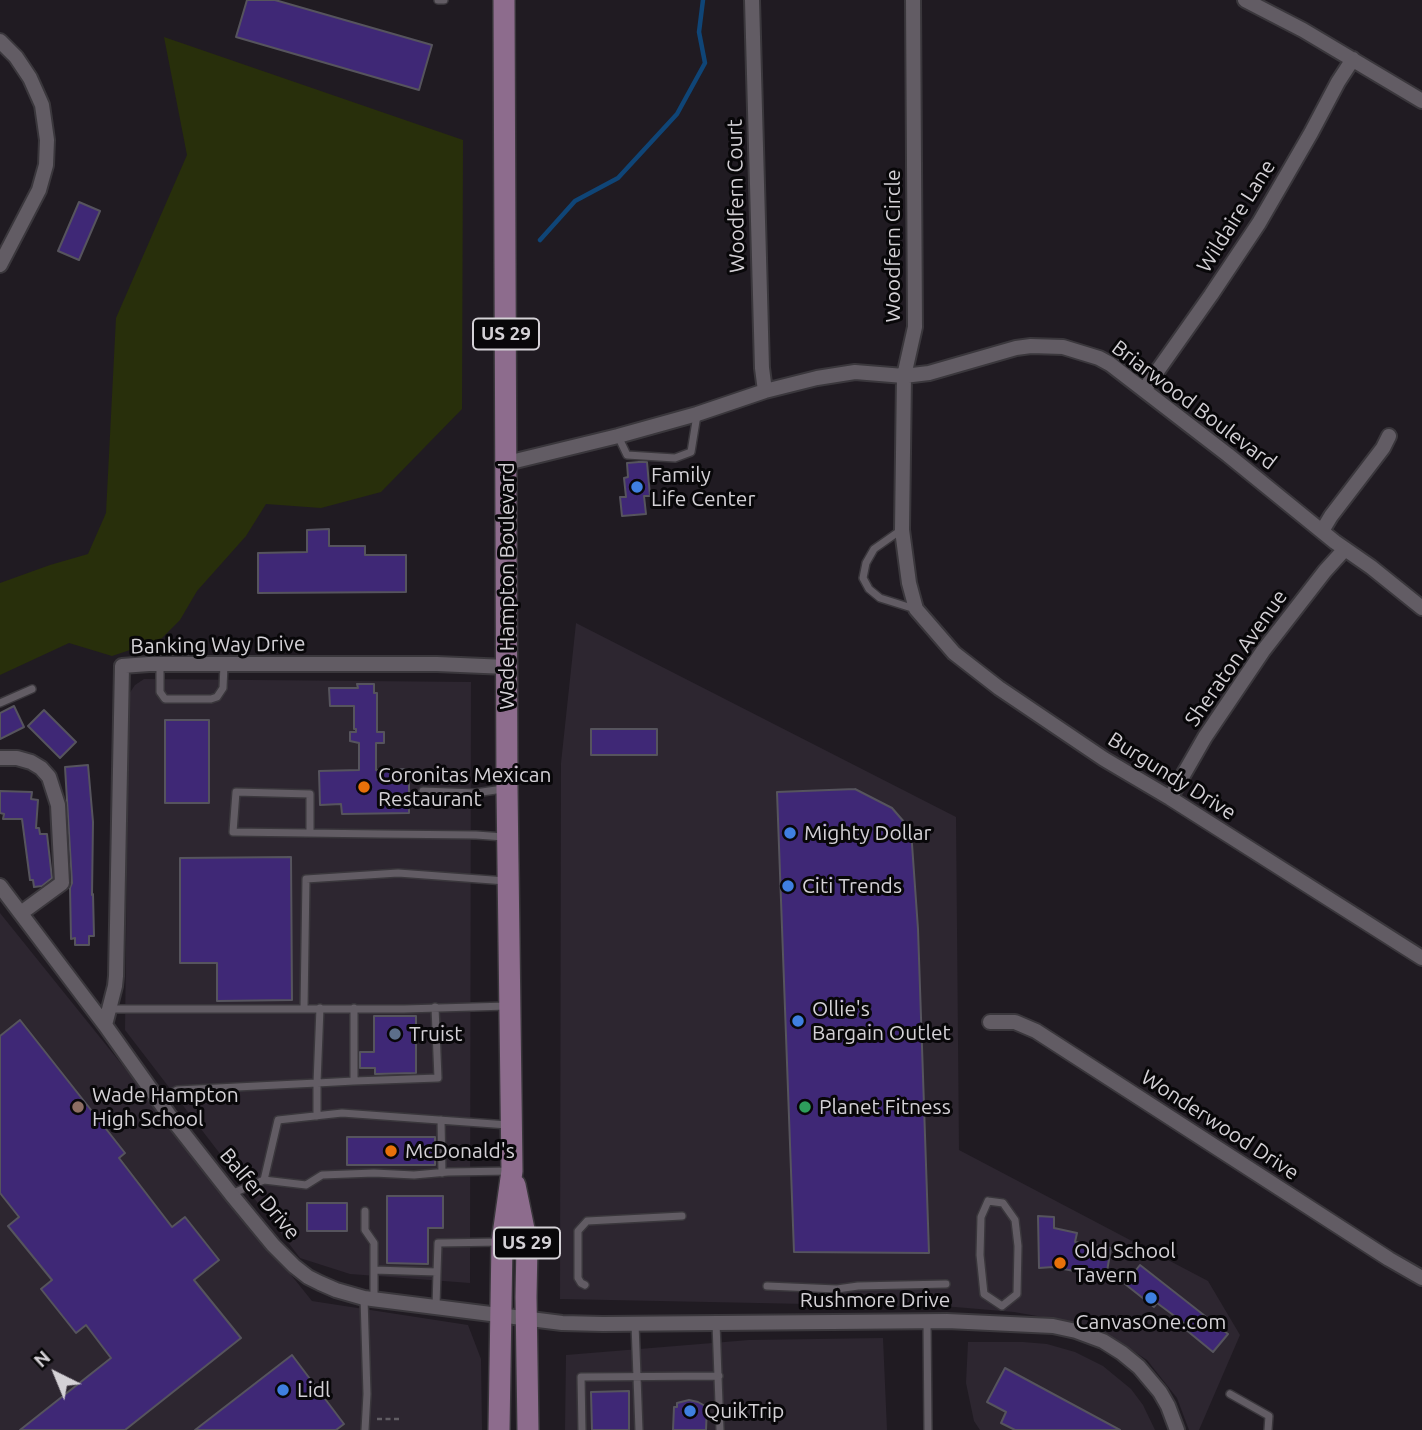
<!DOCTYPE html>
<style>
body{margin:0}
#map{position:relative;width:1422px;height:1430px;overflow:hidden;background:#201b22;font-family:Ubuntu,sans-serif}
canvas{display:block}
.north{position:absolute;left:21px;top:1339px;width:70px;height:70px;-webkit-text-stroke:5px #080709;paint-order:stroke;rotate:317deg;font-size:19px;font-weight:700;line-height:28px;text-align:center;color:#d4d1d6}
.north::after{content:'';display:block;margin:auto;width:24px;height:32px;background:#d4d1d6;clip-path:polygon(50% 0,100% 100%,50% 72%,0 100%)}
</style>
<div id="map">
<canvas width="1422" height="1430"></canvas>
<div class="north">N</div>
</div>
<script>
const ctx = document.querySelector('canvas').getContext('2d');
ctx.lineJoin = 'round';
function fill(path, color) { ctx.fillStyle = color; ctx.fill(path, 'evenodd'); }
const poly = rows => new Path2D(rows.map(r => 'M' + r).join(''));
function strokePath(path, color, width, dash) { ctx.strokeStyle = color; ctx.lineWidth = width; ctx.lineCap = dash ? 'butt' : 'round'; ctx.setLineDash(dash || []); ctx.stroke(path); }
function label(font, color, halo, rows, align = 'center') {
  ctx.font = font + ' Ubuntu,sans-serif'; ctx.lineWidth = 6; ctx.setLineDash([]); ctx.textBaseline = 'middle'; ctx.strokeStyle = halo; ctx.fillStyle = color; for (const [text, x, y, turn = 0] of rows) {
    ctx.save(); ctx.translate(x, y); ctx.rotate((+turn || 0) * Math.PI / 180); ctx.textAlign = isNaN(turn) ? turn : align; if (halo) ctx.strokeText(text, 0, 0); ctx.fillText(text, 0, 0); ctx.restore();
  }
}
fill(poly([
 [576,623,956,817,959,1150,1208,1281,1240,1335,1199,1430,1189,1430,1177,1398,1147,1360,1103,1331,1071,1322,1014,1312,955,1307,560,1299,561,763],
 [144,679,471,682,470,1283,350,1274,300,1258,125,1030,129,694,135,685],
 [0,913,312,1301,468,1325,481,1359,482,1430,0,1430],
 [883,1338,887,1430,565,1430,566,1355,749,1340],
 [968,1342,1023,1342,1047,1344,1075,1352,1103,1366,1131,1389,1143,1405,1155,1430,980,1430,974,1421,966,1383]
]), '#2d2630');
fill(poly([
 [164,37,463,140,462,409,381,492,321,508,266,504,246,536,197,591,180,620,160,640,112,656,69,643,0,675,0,583,50,565,88,554,106,513,116,318,187,155]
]), '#282f0b');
strokePath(poly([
 [540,240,575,201,618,178,677,114,705,63,699,32,703,0]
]), '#0f4577', 4.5);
const building = poly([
 [247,0,275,0,432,45,419,90,236,37,247,0],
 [79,202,100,211,79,260,58,251,79,202],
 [639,462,647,462,650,496,644,496,646,514,622,516,620,497,626,497,624,478,628,477,627,463,639,462],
 [329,529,329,546,365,546,365,555,406,555,406,592,258,593,258,553,307,552,307,530,329,529],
 [357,684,374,684,374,693,377,693,377,732,384,732,384,743,376,743,376,770,409,769,409,813,342,814,341,804,320,805,319,771,359,770,359,743,350,741,350,732,356,732,356,729,354,729,354,706,330,706,329,688,358,688,357,684],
 [14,706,24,727,0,739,0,713,14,706],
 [44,710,76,742,60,758,28,726,44,710],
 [165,720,209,720,209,803,165,803,165,720],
 [591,729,657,729,657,755,591,755,591,729],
 [88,765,93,822,92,895,93,894,94,936,89,936,89,945,75,945,75,938,71,939,70,888,72,883,65,767,88,765],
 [855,789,892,808,911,830,918,929,929,1253,794,1252,777,792,855,789],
 [0,791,32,792,31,799,38,800,36,828,39,828,40,834,47,834,52,878,42,886,34,887,33,880,30,880,22,819,3,819,4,814,0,813,0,791],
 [291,857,292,1000,217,1001,217,963,180,963,180,858,291,857],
 [374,1016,416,1016,416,1073,375,1074,375,1068,360,1068,360,1052,374,1052,374,1016],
 [20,1020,125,1153,119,1158,172,1227,185,1217,219,1260,194,1280,241,1338,125,1430,20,1430,111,1358,86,1325,76,1333,41,1289,52,1280,8,1226,19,1217,0,1193,0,1036,20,1020],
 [347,1137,435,1137,435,1165,347,1165,347,1137],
 [387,1196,443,1196,443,1228,428,1228,428,1264,387,1263,387,1196],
 [307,1203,347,1203,347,1231,307,1231,307,1203],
 [1038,1216,1054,1217,1054,1228,1077,1233,1075,1242,1111,1248,1106,1277,1053,1267,1039,1268,1038,1216],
 [1140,1265,1228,1334,1213,1352,1185,1329,1188,1326,1157,1303,1154,1307,1125,1284,1140,1265],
 [292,1355,344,1424,336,1430,195,1430,292,1355],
 [1005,1368,1120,1430,1015,1430,1001,1423,1006,1412,987,1402,1005,1368],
 [629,1391,629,1430,592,1430,591,1392,629,1391],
 [689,1400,698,1402,707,1407,706,1430,673,1430,674,1407,677,1407,677,1403,689,1400]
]);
fill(building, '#3f2876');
strokePath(building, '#56545d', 2);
const service = poly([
 [438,0,444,0],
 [618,436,627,455,675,458,691,452,697,415],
 [901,530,874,549,866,563,863,578,869,589,880,598,915,609],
 [160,664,160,692,165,699,211,699,217,697,223,688,224,665],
 [0,703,32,689],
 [423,791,475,793,503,789],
 [310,833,310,794,236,792,233,832,380,834,476,835,504,837],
 [304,1008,306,879,398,873,506,881],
 [354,1008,354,1081,438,1078,435,1007],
 [109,1009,404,1009,508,1006],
 [159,1100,177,1090,317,1083,320,1008],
 [317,1116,317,1083,354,1081],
 [441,1120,442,1173],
 [264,1180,278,1120,342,1113,508,1125],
 [231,1194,264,1180,306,1185,322,1175,374,1173,414,1175,448,1172,511,1171],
 [988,1201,1003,1203,1015,1220,1018,1246,1017,1294,1002,1306,984,1294,980,1255,981,1217,988,1201],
 [365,1211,365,1230,374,1243,374,1299],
 [374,1270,437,1272,436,1306],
 [437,1272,438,1243,501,1242],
 [585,1285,581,1283,578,1278,578,1231,587,1221,682,1216],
 [767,1286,837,1289,858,1286,946,1284],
 [364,1298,367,1394,365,1430],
 [927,1321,928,1430],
 [716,1323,720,1430],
 [635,1324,639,1430],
 [1230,1394,1269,1416,1268,1430],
 [582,1430,581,1377,719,1376]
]);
const minor = poly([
 [752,0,762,368,765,391],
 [913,0,915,327,904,376,902,530,909,583,916,609,954,653,999,688,1104,759,1170,798,1422,958],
 [1245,0,1303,30,1422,101],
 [0,41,16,57,30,78,42,105,47,140,46,165,39,190,0,265],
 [1144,390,1211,295,1259,223,1311,133,1338,82,1353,59],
 [507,463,618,436,697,414,765,391,817,378,855,372,904,376,929,373,1016,348,1031,346,1063,347,1099,358,1110,364,1228,455,1335,542,1371,567,1422,608],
 [1322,531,1331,516,1383,448,1389,436],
 [0,758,17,758,31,762,41,768,49,777,58,805,62,883,21,913],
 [1170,798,1205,737,1263,651,1325,571,1345,549],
 [0,886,105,1025,169,1115,231,1194,273,1245,294,1266,308,1277,320,1283,336,1290,364,1298,562,1323,603,1324,947,1321,1053,1326,1076,1331,1103,1341,1122,1353,1139,1367,1160,1392,1168,1406,1177,1430],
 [990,1022,1015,1022,1036,1031,1389,1259,1422,1278],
 [105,1025,115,986,116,976,122,666,149,664,437,664,507,667]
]);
const primary = poly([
 [515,1185,527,1244,526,1297,528,1430],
 [499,1430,502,1242,512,1171,507,788,504,0]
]);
strokePath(service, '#3a373c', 10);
strokePath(minor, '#3a373c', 18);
strokePath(primary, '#3a373c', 24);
strokePath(poly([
 [377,1419,399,1419]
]), '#615d63', 2.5, [5, 3.5]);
strokePath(service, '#625c64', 7);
strokePath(minor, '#625c64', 14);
strokePath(primary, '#8d6c8d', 21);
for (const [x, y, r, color] of [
 [637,487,7,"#3f7fe0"],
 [364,787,7,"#e8710a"],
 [790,833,7,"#3f7fe0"],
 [788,886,7,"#3f7fe0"],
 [798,1021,7,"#3f7fe0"],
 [395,1034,7,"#5c6f8a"],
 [78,1107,7,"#8d6e63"],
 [805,1107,7,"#2e9e5b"],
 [391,1151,7,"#e8710a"],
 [1060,1263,7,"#e8710a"],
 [1151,1298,7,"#3f7fe0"],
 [283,1390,7,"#3f7fe0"],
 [690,1411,7,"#3f7fe0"]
]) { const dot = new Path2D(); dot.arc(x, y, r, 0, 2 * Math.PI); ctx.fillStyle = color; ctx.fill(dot); strokePath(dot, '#080709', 2.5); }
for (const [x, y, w] of [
 [506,334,66],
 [527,1243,66]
]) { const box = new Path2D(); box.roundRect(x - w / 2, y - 15.5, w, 31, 5); ctx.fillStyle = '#080709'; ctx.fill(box); strokePath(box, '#d4d1d6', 2); }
label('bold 19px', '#d4d1d6', null, [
 ["US 29",506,334],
 ["US 29",527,1243]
]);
label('21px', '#d4d1d6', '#080709', [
 ["Woodfern Court",736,196,-91],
 ["Wildaire Lane",1236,216,-58],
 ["Woodfern Circle",893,246,-90],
 ["Briarwood Boulevard",1194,405,37],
 ["Wade Hampton Boulevard",507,586,-90],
 ["Banking Way Drive",218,645,-1],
 ["Sheraton Avenue",1236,658,-55],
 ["Burgundy Drive",1172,776,32],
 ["Wonderwood Drive",1220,1125,33],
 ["Balfer Drive",260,1194,50],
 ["Rushmore Drive",875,1300]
]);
label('21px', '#d4d1d6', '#080709', [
 ["Family",651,475],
 ["Life Center",651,499],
 ["Coronitas Mexican",378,775],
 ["Restaurant",378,799],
 ["Mighty Dollar",804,833],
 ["Citi Trends",802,886],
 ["Ollie's",812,1009],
 ["Bargain Outlet",812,1033],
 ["Truist",409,1034],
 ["Wade Hampton",92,1095],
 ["High School",92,1119],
 ["Planet Fitness",819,1107],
 ["McDonald's",405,1151],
 ["Old School",1074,1251],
 ["Tavern",1074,1275],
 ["CanvasOne.com",1151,1322,"center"],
 ["Lidl",297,1390],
 ["QuikTrip",704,1411]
], 'left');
</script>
